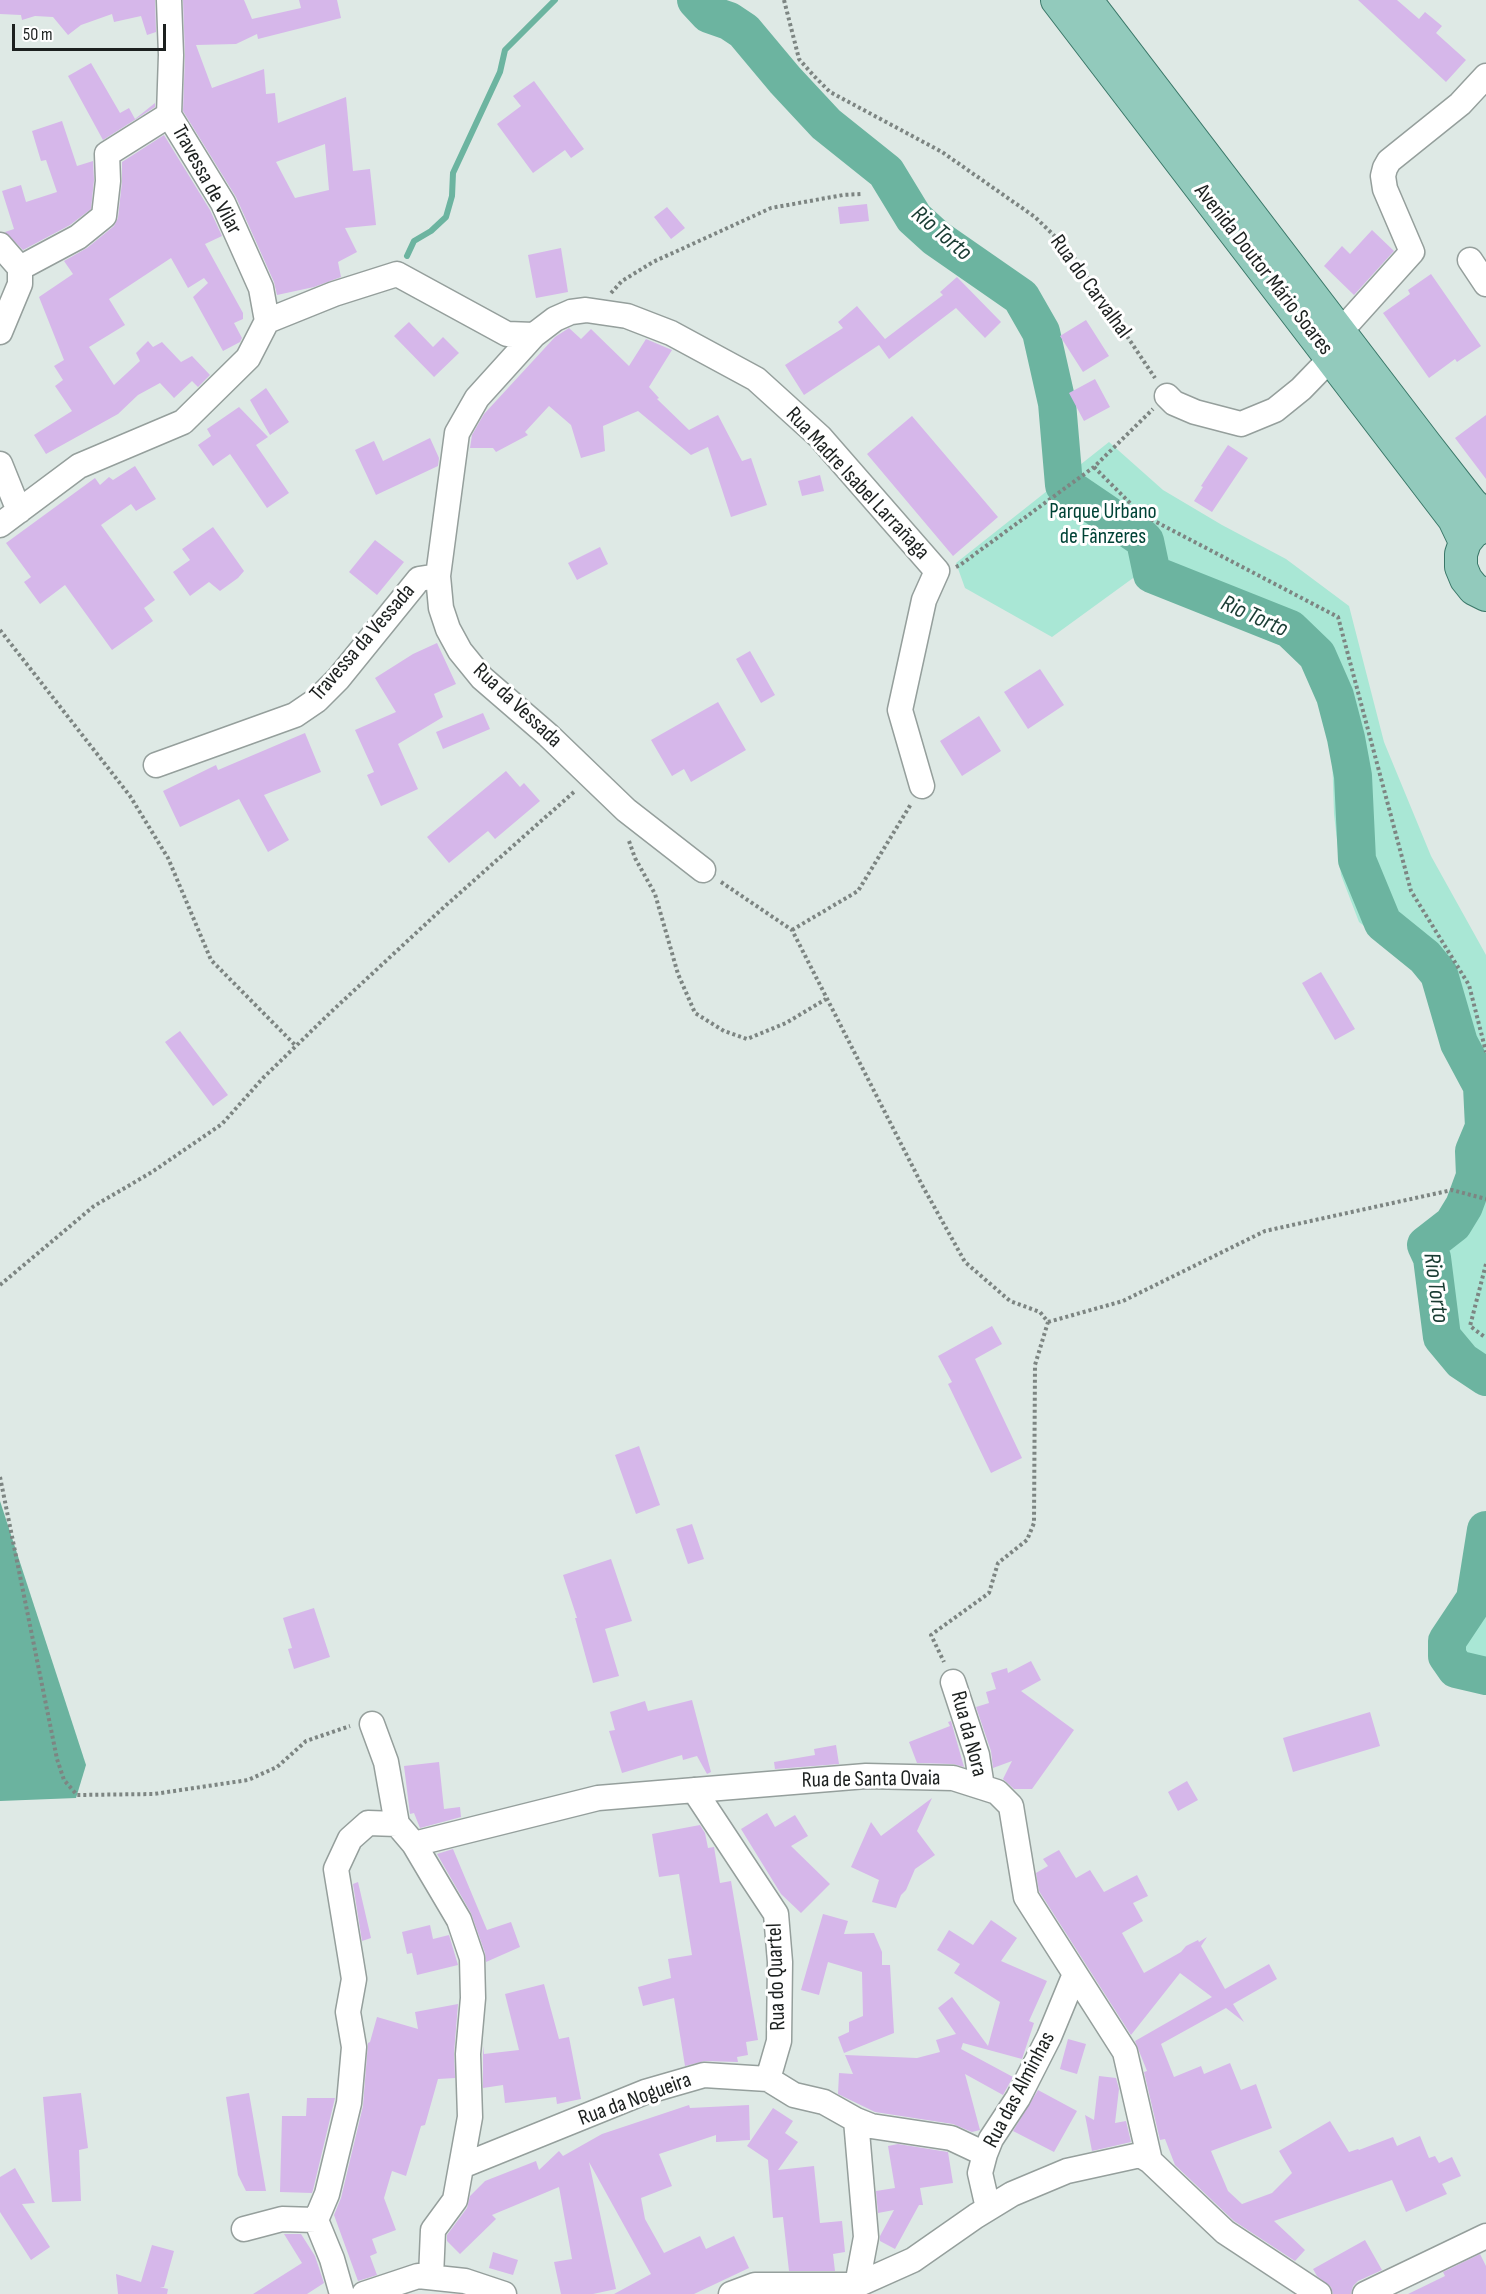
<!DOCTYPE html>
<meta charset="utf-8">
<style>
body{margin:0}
#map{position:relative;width:1486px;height:2294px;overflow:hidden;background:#dee9e5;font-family:"Sofia Sans Condensed",sans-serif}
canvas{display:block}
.scale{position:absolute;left:12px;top:24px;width:154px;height:27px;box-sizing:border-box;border:3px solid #1c201f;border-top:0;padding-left:8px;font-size:18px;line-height:21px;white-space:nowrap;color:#1c201f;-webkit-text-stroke:4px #fff;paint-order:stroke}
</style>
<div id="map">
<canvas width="1486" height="2294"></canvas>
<div class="scale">50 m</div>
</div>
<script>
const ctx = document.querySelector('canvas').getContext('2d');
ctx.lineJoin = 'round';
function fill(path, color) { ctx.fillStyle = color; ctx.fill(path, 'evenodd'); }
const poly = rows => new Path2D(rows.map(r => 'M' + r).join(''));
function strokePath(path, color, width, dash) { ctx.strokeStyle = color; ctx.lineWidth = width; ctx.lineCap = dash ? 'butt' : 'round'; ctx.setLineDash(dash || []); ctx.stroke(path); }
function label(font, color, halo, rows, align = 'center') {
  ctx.font = font + ' "Sofia Sans Condensed",sans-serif'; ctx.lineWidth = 6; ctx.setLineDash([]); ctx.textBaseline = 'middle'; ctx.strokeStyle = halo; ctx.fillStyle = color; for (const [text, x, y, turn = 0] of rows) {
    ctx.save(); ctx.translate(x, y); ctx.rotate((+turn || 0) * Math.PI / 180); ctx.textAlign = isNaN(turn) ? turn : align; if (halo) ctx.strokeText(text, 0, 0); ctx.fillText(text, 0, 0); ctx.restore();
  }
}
fill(poly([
 [1109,442,1163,490,1222,525,1286,559,1349,606,1384,742,1431,856,1486,955,1486,1368,1469,1353,1451,1329,1447,1280,1441,1249,1450,1203,1462,1178,1468,1151,1472,1102,1441,1010,1404,957,1359,922,1341,875,1334,814,1332,754,1309,666,1270,635,1140,573,1052,637,965,588,956,563],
 [1486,1601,1486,1668,1466,1660,1457,1646]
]), '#a9e7d5');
fill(poly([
 [0,1501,86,1765,76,1798,0,1801]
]), '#6bb39f');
strokePath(poly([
 [407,256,414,241,431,231,446,217,452,196,453,173,500,72,505,50,555,0]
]), '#6cb4a0', 6);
strokePath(poly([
 [696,0,709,14,729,21,744,31,785,80,826,124,886,172,914,218,936,238,1021,297,1041,332,1057,403,1064,485,1142,538,1145,541,1152,574,1290,629,1317,655,1335,696,1346,738,1353,776,1357,860,1383,923,1425,957,1439,974,1459,1043,1482,1086,1484,1127,1474,1151,1475,1176,1464,1206,1453,1224,1426,1245,1432,1258,1442,1337,1462,1361,1486,1377],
 [1486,1530,1475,1599,1447,1641,1447,1656,1456,1669,1486,1676]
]), '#6cb4a0', 38);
fill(poly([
 [0,0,155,0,156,32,147,35,141,16,114,22,112,14,81,25,68,35,53,17,35,16,22,20,21,15,0,14],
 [183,0,244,0,252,19,301,8,299,0,337,0,341,18,258,39,257,34,236,44,196,45,212,88,264,69,266,94,275,93,278,123,346,97,353,171,370,169,376,225,345,228,357,252,338,262,341,277,314,287,277,295,274,282,236,197,183,111,185,55],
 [325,144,329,190,295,198,276,162],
 [1358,0,1397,0,1419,19,1425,12,1442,26,1436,33,1466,60,1446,82],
 [91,63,120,113,129,108,135,119,155,103,155,107,103,140,68,76],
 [534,81,584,149,571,158,565,150,533,173,497,124,521,106,513,96],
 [62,121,77,166,93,161,94,180,91,209,70,225,23,250,5,232,14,229,2,191,21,185,26,202,57,192,46,160,41,161,32,131],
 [164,135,210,210,222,236,205,244,243,313,243,319,234,323,242,338,240,342,223,351,193,297,208,283,204,278,188,288,171,258,109,299,125,325,89,347,114,385,140,361,136,353,148,341,153,347,162,342,181,362,192,356,210,375,198,387,192,381,174,398,160,383,138,395,118,414,46,454,34,435,72,411,55,386,63,380,54,366,64,360,39,297,73,274,64,261,87,248,114,226,118,218,122,182,122,162],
 [867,204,869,221,840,224,838,207],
 [667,207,685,228,671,239,654,217],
 [1372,230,1394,251,1354,295,1324,266,1342,246,1350,254],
 [561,248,568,292,536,298,528,255],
 [1431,274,1481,346,1457,362,1455,359,1429,378,1383,313,1410,294,1408,290],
 [957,277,1001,322,985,338,956,308,889,359,879,345,804,395,785,365,843,328,838,322,857,306,885,339,943,295,940,292],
 [1086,320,1109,356,1083,372,1060,336],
 [409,322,433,347,443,337,459,353,434,377,394,336],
 [569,328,581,339,591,329,629,366,646,339,672,350,649,387,659,398,657,399,689,430,718,415,742,461,751,458,767,505,731,517,708,447,691,455,638,411,603,426,605,451,581,458,571,425,549,406,525,432,528,435,496,452,493,448,470,448,472,435,484,414,555,337],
 [1095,379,1110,407,1084,421,1069,393],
 [266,388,289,422,270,435,250,400],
 [239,407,268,437,256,445,289,493,267,508,230,454,213,466,198,445,211,436,207,429],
 [1486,415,1486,479,1455,438],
 [912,416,998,517,953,556,867,454],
 [430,438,439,458,438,466,376,495,355,450,374,441,383,461],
 [1228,445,1248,458,1212,512,1194,501,1203,487,1201,486],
 [135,466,156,499,136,511,131,504,101,525,155,600,144,608,153,621,112,650,65,585,40,604,24,582,31,577,6,543,95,478,100,485,109,477,113,480],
 [820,475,824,491,802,496,798,481],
 [213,527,244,571,238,578,220,591,209,582,190,596,173,572,190,560,182,549],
 [375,540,404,562,377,595,349,572],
 [600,547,608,564,577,580,568,563],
 [437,643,456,684,434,694,443,717,398,744,418,789,381,806,367,775,374,772,355,730,396,712,375,678,413,654],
 [750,651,775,695,761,703,736,659],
 [1040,669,1064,705,1028,729,1004,692],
 [718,702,746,750,691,782,684,769,672,776,651,740],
 [483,713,490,729,443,749,436,732],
 [979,716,1001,751,962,776,940,741],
 [305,733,321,772,264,795,289,840,268,852,239,799,180,827,163,791,216,765,218,770],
 [506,771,520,787,524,783,540,801,495,839,488,831,449,863,427,837],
 [1321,972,1355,1029,1335,1040,1302,983],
 [180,1031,228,1095,213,1106,165,1042],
 [992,1326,1002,1344,975,1359,1022,1458,991,1473,948,1384,952,1382,938,1356],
 [639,1446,660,1505,636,1514,615,1455],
 [692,1524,704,1559,688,1564,676,1529],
 [611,1559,632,1621,605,1629,619,1676,593,1683,575,1618,577,1618,563,1575],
 [314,1608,330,1657,294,1669,288,1649,292,1648,283,1618],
 [1031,1661,1041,1680,1021,1691,1074,1730,1032,1789,1014,1789,1003,1779,1012,1761,993,1768,991,1751,976,1707,989,1703,986,1692,996,1689,991,1673,1007,1668,1008,1673],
 [692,1700,711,1772,707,1774,697,1756,683,1760,682,1755,622,1773,609,1731,615,1730,610,1712,645,1701,648,1711],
 [1370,1712,1380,1746,1293,1772,1283,1738],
 [951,1721,964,1767,953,1764,917,1763,909,1742,950,1726,948,1722],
 [836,1745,839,1764,775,1769,774,1762,815,1755,814,1749],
 [439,1762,444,1809,460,1807,461,1817,420,1828,414,1813,410,1814,404,1766],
 [1187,1781,1198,1800,1178,1811,1168,1792],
 [932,1798,917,1831,935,1855,915,1869,906,1890,901,1895,896,1908,872,1902,879,1880,851,1867,871,1822,881,1836],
 [767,1813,775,1827,795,1815,808,1836,791,1846,830,1884,801,1913,781,1894,741,1829],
 [700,1825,705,1833,708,1848,714,1847,720,1883,731,1881,758,2040,746,2042,748,2055,737,2057,738,2062,705,2061,685,2066,674,1998,643,2006,638,1987,671,1978,668,1959,692,1955,679,1874,659,1877,652,1834],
 [453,1849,487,1930,511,1922,520,1947,486,1962,485,1953,471,1913,437,1854],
 [1059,1850,1076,1878,1090,1870,1104,1892,1137,1875,1148,1896,1133,1903,1143,1921,1122,1933,1144,1973,1181,1952,1186,1946,1198,1940,1199,1942,1207,1937,1201,1946,1225,1989,1269,1964,1277,1979,1233,2004,1244,2022,1226,2008,1161,2044,1174,2077,1201,2066,1204,2074,1230,2063,1241,2090,1256,2084,1272,2128,1211,2151,1228,2191,1242,2204,1272,2193,1292,2173,1279,2151,1330,2121,1349,2152,1358,2149,1359,2150,1393,2137,1397,2146,1420,2136,1429,2158,1435,2156,1439,2163,1452,2157,1461,2176,1442,2184,1447,2194,1406,2212,1392,2180,1274,2221,1305,2250,1295,2261,1234,2221,1175,2165,1165,2139,1160,2140,1144,2072,1147,2071,1135,2041,1212,1997,1180,1973,1131,2035,1039,1891,1036,1873,1048,1866,1043,1859],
 [358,1882,371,1938,362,1941,353,1884],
 [823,1914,848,1921,844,1934,874,1933,882,1952,882,1965,890,1965,894,2033,844,2053,838,2037,849,2032,849,2022,863,2016,862,1972,828,1962,819,1995,801,1990],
 [991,1920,1017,1938,1001,1961,1047,1981,1029,2021,1034,2023,1022,2059,963,2043,961,2049,1013,2077,1003,2095,965,2074,980,2130,972,2132,953,2124,875,2112,838,2094,839,2073,853,2074,845,2055,917,2058,940,2052,936,2040,956,2034,938,2008,952,1997,988,2046,1000,2002,954,1973,960,1964,937,1950,949,1930,973,1945],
 [430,1925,433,1939,449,1935,458,1965,417,1975,412,1953,407,1954,402,1932],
 [544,1984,559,2039,569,2037,581,2099,557,2104,556,2097,505,2103,503,2085,483,2088,483,2046,484,2054,519,2050,505,1994],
 [458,2004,454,2053,455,2078,438,2079,425,2125,421,2126,406,2176,392,2171,384,2198,396,2230,372,2239,377,2253,370,2256,377,2275,358,2281,334,2215,341,2198,363,2106,368,2043,370,2042,377,2017,418,2029,415,2012],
 [1068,2039,1086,2044,1077,2074,1060,2069],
 [1099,2076,1116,2078,1119,2089,1115,2123,1126,2121,1131,2142,1092,2151,1085,2115,1094,2120],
 [1038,2090,1077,2111,1054,2152,1013,2131],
 [81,2093,88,2148,79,2150,81,2201,52,2202,43,2097],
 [249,2093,266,2191,246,2191,238,2175,226,2097],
 [307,2098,335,2098,313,2190,312,2193,280,2192,282,2116,306,2116],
 [689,2105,690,2108,749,2105,750,2140,716,2142,716,2135,659,2154,672,2186,641,2198,645,2219,664,2253,700,2236,706,2249,734,2236,749,2268,694,2294,614,2294,651,2274,589,2162,616,2289,593,2294,561,2294,554,2262,572,2259,559,2187,492,2215,496,2219,460,2254,447,2241,447,2235,467,2208,470,2196,485,2181,536,2161,539,2170,559,2151,563,2156,602,2134],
 [773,2108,793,2121,785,2133,798,2142,778,2170,814,2166,820,2223,842,2221,845,2252,833,2254,835,2271,789,2271,783,2217,773,2218,768,2160,747,2146],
 [898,2144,948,2152,953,2183,920,2188,923,2205,919,2205,895,2249,880,2241,880,2236,894,2210,878,2213,876,2191,895,2188,888,2146],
 [15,2168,35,2203,22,2204,50,2247,31,2260,0,2212,0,2177],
 [284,2234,301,2234,315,2256,324,2283,307,2294,253,2294,302,2263],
 [1365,2240,1382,2270,1358,2281,1353,2286,1351,2294,1333,2294,1331,2287,1317,2276,1313,2269],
 [152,2245,174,2251,164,2287,160,2287,168,2289,167,2294,118,2294,116,2274,141,2282],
 [493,2252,518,2260,513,2275,489,2268],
 [1480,2254,1486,2266,1486,2294,1408,2294,1445,2276,1443,2272]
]), '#d6b7ea');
const minor = poly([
 [169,0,171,55,169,115,223,203,261,288,267,321],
 [0,245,20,268,20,284,0,332],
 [1470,260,1486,284],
 [20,268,78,237,104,216,108,181,107,154,169,115],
 [1340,332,1412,252,1385,189,1383,176,1385,168,1389,161,1460,104,1486,76],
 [534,335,477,398,457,433,438,576,441,608,448,629,460,651,482,678,548,735,626,810,703,870],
 [1167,396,1174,403,1195,412,1241,424,1275,410,1301,389,1331,358],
 [0,464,19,511],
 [0,525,79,466,183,422,248,358,267,321,334,294,397,274,507,334,534,335,555,319,571,312,586,310,627,316,671,333,756,379,820,437,937,571,924,600,900,710,922,786],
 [156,765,295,715,317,700,338,679,419,579,438,576],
 [953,1682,977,1755,982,1787],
 [372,1724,386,1762,397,1824,414,1844,459,1920,472,1958,473,1998,468,2054,470,2117,455,2200,433,2230,431,2277],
 [694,1790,776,1914,780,1962,779,2041,768,2079],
 [414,1844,598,1798,866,1776,953,1778,997,1792,1011,1806,1026,1897,1125,2052,1150,2161,1225,2232,1319,2294],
 [856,2120,871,2126,951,2138,985,2154],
 [462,2166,645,2092,704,2075,768,2079,794,2095,824,2102,856,2120,866,2237,857,2285,755,2285,731,2294],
 [988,2208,980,2173,985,2154,991,2139,1018,2098,1049,2037,1075,1974],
 [244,2229,282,2219,316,2220],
 [851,2293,857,2285,913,2260,976,2216,1012,2194,1067,2171,1140,2155,1150,2161],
 [342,2294,332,2259,316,2220,327,2194,349,2103,354,2047,348,2012,354,1979,336,1869,350,1839,368,1823,397,1824],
 [364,2294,418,2276,465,2281,504,2294],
 [1365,2294,1486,2236]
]);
const major = poly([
 [1057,0,1454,519,1465,542],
 [1086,0,1426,445,1472,504,1486,516],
 [1480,528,1473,532,1465,542,1461,554,1461,567,1466,579,1474,589,1486,595]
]);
strokePath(minor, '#959f9c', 27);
strokePath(major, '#3a7768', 34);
strokePath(poly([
 [784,0,799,59,814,76,830,92,942,152,1035,217,1069,250,1155,378],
 [611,293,622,281,653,262,771,208,843,195,861,194],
 [1094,467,1141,514,1338,617,1411,891,1469,985,1486,1052],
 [956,567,960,565,1094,467,1153,409],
 [0,630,130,796,168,858,211,960,296,1046],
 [629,841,635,858,655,894,678,974,695,1013,724,1031,747,1039,786,1023,826,999],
 [721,882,792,930,922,1185,965,1262,1010,1301,1040,1312,1048,1322,1035,1365,1034,1523,1027,1540,998,1563,989,1593,931,1635,944,1662],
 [792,930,858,891,911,804],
 [1486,1264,1470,1326,1486,1338],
 [0,1285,94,1206,152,1172,222,1124,263,1078,332,1011,444,907,575,791],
 [1048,1322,1123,1301,1265,1231,1452,1190,1486,1199],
 [0,1477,57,1759,64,1780,77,1795,154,1794,248,1780,277,1767,306,1741,350,1726]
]), '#7d8582', 4, [3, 3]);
strokePath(minor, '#fff', 24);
strokePath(major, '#92cabc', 32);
label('22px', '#1c201f', '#fff', [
 ["Travessa de Vilar",206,180,61],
 ["Avenida Doutor Mário Soares",1263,270,52],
 ["Rua do Carvalhal",1090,287,54],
 ["Rua Madre Isabel Larrañaga",857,484,47],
 ["Travessa da Vessada",363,643,-49],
 ["Rua da Vessada",517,706,43],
 ["Rua da Nora",968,1734,75],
 ["Rua de Santa Ovaia",871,1780,-1],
 ["Rua do Quartel",777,1977,-92],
 ["Rua das Alminhas",1020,2090,-62],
 ["Rua da Nogueira",635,2100,-20]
]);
label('22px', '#004336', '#fff', [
 ["Parque Urbano",1103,512],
 ["de Fânzeres",1103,537]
]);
label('italic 24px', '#1a3c33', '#fff', [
 ["Rio Torto",941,234,40],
 ["Rio Torto",1254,617,24],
 ["Rio Torto",1435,1288,82]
]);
</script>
